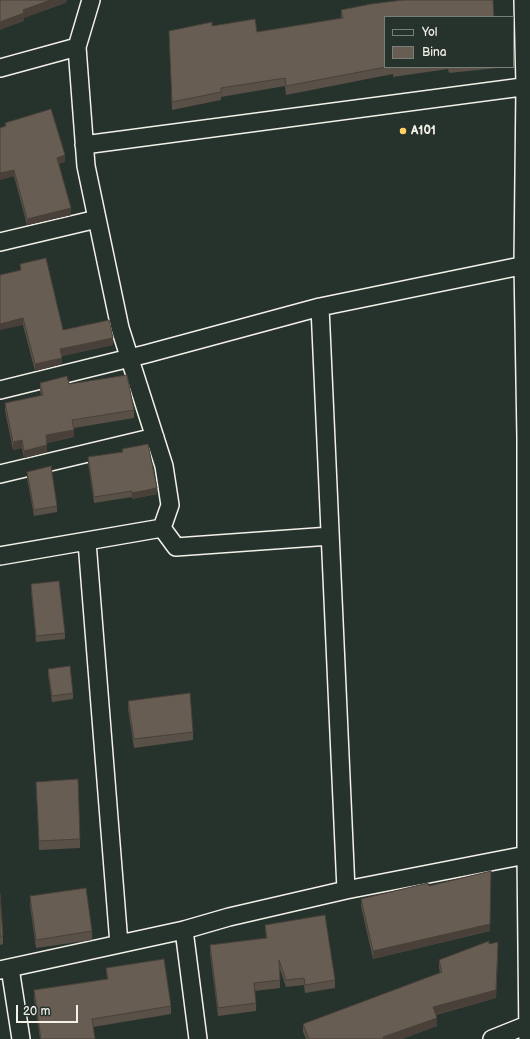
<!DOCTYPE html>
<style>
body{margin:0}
#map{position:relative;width:530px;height:1039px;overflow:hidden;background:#26332d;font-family:"Balsamiq Sans",sans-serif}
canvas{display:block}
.legend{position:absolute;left:384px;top:16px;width:130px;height:52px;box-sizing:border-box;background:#26332d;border:1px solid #787f78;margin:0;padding:5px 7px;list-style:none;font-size:12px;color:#f4f1e8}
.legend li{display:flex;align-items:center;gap:8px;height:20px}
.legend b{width:20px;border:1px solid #787f78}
.scale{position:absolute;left:16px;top:1005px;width:62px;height:18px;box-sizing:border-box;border:2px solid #f4f1e8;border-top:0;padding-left:5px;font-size:12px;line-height:14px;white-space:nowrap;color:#f4f1e8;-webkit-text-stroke:3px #26332d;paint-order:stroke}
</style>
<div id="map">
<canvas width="530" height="1039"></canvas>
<ul class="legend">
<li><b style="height:5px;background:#26332d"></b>Yol</li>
<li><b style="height:11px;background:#685d52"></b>Bina</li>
</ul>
<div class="scale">20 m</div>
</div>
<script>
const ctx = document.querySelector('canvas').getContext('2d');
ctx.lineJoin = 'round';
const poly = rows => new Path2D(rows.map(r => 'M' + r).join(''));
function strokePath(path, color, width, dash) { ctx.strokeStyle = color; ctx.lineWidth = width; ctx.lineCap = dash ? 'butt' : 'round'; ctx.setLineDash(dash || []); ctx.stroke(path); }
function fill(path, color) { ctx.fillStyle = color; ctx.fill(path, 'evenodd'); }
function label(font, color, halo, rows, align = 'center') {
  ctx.font = font + ' "Balsamiq Sans",sans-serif'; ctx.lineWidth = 3.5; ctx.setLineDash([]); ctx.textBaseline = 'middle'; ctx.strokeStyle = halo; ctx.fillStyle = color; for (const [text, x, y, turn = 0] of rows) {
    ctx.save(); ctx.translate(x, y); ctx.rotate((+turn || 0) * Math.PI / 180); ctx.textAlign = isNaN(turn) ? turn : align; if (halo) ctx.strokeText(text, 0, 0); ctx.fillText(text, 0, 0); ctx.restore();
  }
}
const street = poly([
 [523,0,525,86,523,264,526,438,526,855,528,1039],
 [0,68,77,47],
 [84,145,530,86],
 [0,242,97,219],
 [320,307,346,890],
 [0,390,146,354,320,307,530,264],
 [0,474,155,437],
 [162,528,176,547,330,536],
 [87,542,119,944],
 [0,556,162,528,170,505,164,466,120,328,86,166,77,47,91,0],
 [184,930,198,1039],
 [10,968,21,1039],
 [0,970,184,930,229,917,346,890,526,855],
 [492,1039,527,1025]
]);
strokePath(street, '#f4f1e8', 20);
strokePath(street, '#26332d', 17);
fill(poly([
 [341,10,385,67,498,67,498,68,449,73,448,69,393,77,393,74,286,95,285,86,221,97,221,100,172,110,169,31,212,26,257,32,341,18],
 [5,123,65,162,58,164,71,215,27,225,14,176,0,180,0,128,5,127],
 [20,264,63,330,113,345,62,356,62,364,35,371,23,325],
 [40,383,69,384,134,410,134,418,74,428,74,437,47,443,47,452,24,458,22,448,13,450,5,411,5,403,41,396,40,390],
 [122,449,157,494,132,499,132,497,94,503,88,463,88,457,122,452],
 [27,472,57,506,57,512,34,516,27,478],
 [31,584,65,633,65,639,36,642,31,590],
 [48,669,73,693,73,699,52,702,48,674],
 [128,701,193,732,193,740,134,748,128,709],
 [36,782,80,839,80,848,39,850],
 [429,886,490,931,373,959,361,906,361,899],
 [0,894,3,936,3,944,0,945],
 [30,896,92,931,92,940,36,948,30,905],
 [265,925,335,980,335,988,305,993,304,985,286,987,280,969,280,988,254,991,256,1003,256,1011,218,1016,210,953,210,945,266,938],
 [489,944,498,950,496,998,436,1015,437,1026,402,1039,306,1039,303,1032,303,1024,440,973,439,968,439,960],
 [106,968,171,1006,171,1014,93,1027,95,1039,40,1039,34,998,34,990,107,979]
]), '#595047');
fill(poly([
 [51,0,67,0,66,3,24,18,24,21,0,30,0,22,23,10],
 [65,155,65,162,57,165,57,158],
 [14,170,14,176,0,180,0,173],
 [71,208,71,215,27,225,27,219],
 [23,318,23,325,0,330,0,324],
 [113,338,113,345,60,356,60,349],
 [62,358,62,364,35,371,35,364],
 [74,430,74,437,46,443,46,435],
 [22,440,22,448,13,450,13,442],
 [47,445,47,452,24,458,24,451],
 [157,488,157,494,132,499,132,493],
 [491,871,490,931,373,959,373,951],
 [498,942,496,998,433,1015,433,1007],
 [437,1018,437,1026,402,1039,383,1039,383,1037]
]), '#494139');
const building = poly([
 [0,0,51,0,23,10,24,13,0,22,0,0],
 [403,0,493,0,494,17,385,17,385,67,386,67,286,86,285,78,221,88,221,92,172,102,169,31,212,22,212,26,255,19,257,32,343,18,341,10,371,4,403,0],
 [393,67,403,67,393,68,393,67],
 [51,109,65,155,57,158,71,208,27,219,14,170,0,173,0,128,6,126,5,123,51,109],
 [46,258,63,330,109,320,113,338,60,349,62,358,35,364,23,318,0,324,0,275,21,270,20,264,46,258],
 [127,375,134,410,72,420,74,430,46,435,47,445,24,451,22,440,13,442,5,403,43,395,40,383,67,376,69,384,127,375],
 [148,444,157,488,132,493,132,491,94,497,88,457,123,452,122,449,148,444],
 [51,466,57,506,34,510,27,472,51,466],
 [59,581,65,633,36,636,31,584,59,581],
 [70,666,73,693,52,696,48,669,70,666],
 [190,693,193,732,134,739,128,701,190,693],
 [78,779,80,839,39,841,36,782,78,779],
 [491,871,490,924,373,951,361,899,428,883,429,886,491,871],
 [86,888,92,931,36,940,30,896,86,888],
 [0,894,3,936,0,936,0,894],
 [325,915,335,980,305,985,304,978,286,980,279,960,280,980,254,983,256,1003,218,1008,210,945,267,938,265,925,325,915],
 [489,941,489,944,498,942,496,990,433,1007,437,1018,383,1037,384,1039,309,1039,303,1024,442,972,439,960,489,941],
 [164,959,171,1006,92,1019,95,1039,41,1039,34,990,108,979,106,968,164,959]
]);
fill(building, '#685d52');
strokePath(building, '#494139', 1);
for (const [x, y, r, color] of [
 [403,131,4,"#ffd166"]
]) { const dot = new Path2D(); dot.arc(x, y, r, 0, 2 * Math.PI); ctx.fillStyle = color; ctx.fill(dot); strokePath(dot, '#26332d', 1.5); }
label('bold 12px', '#f4f1e8', '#26332d', [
 ["A101",411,131]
], 'left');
</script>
